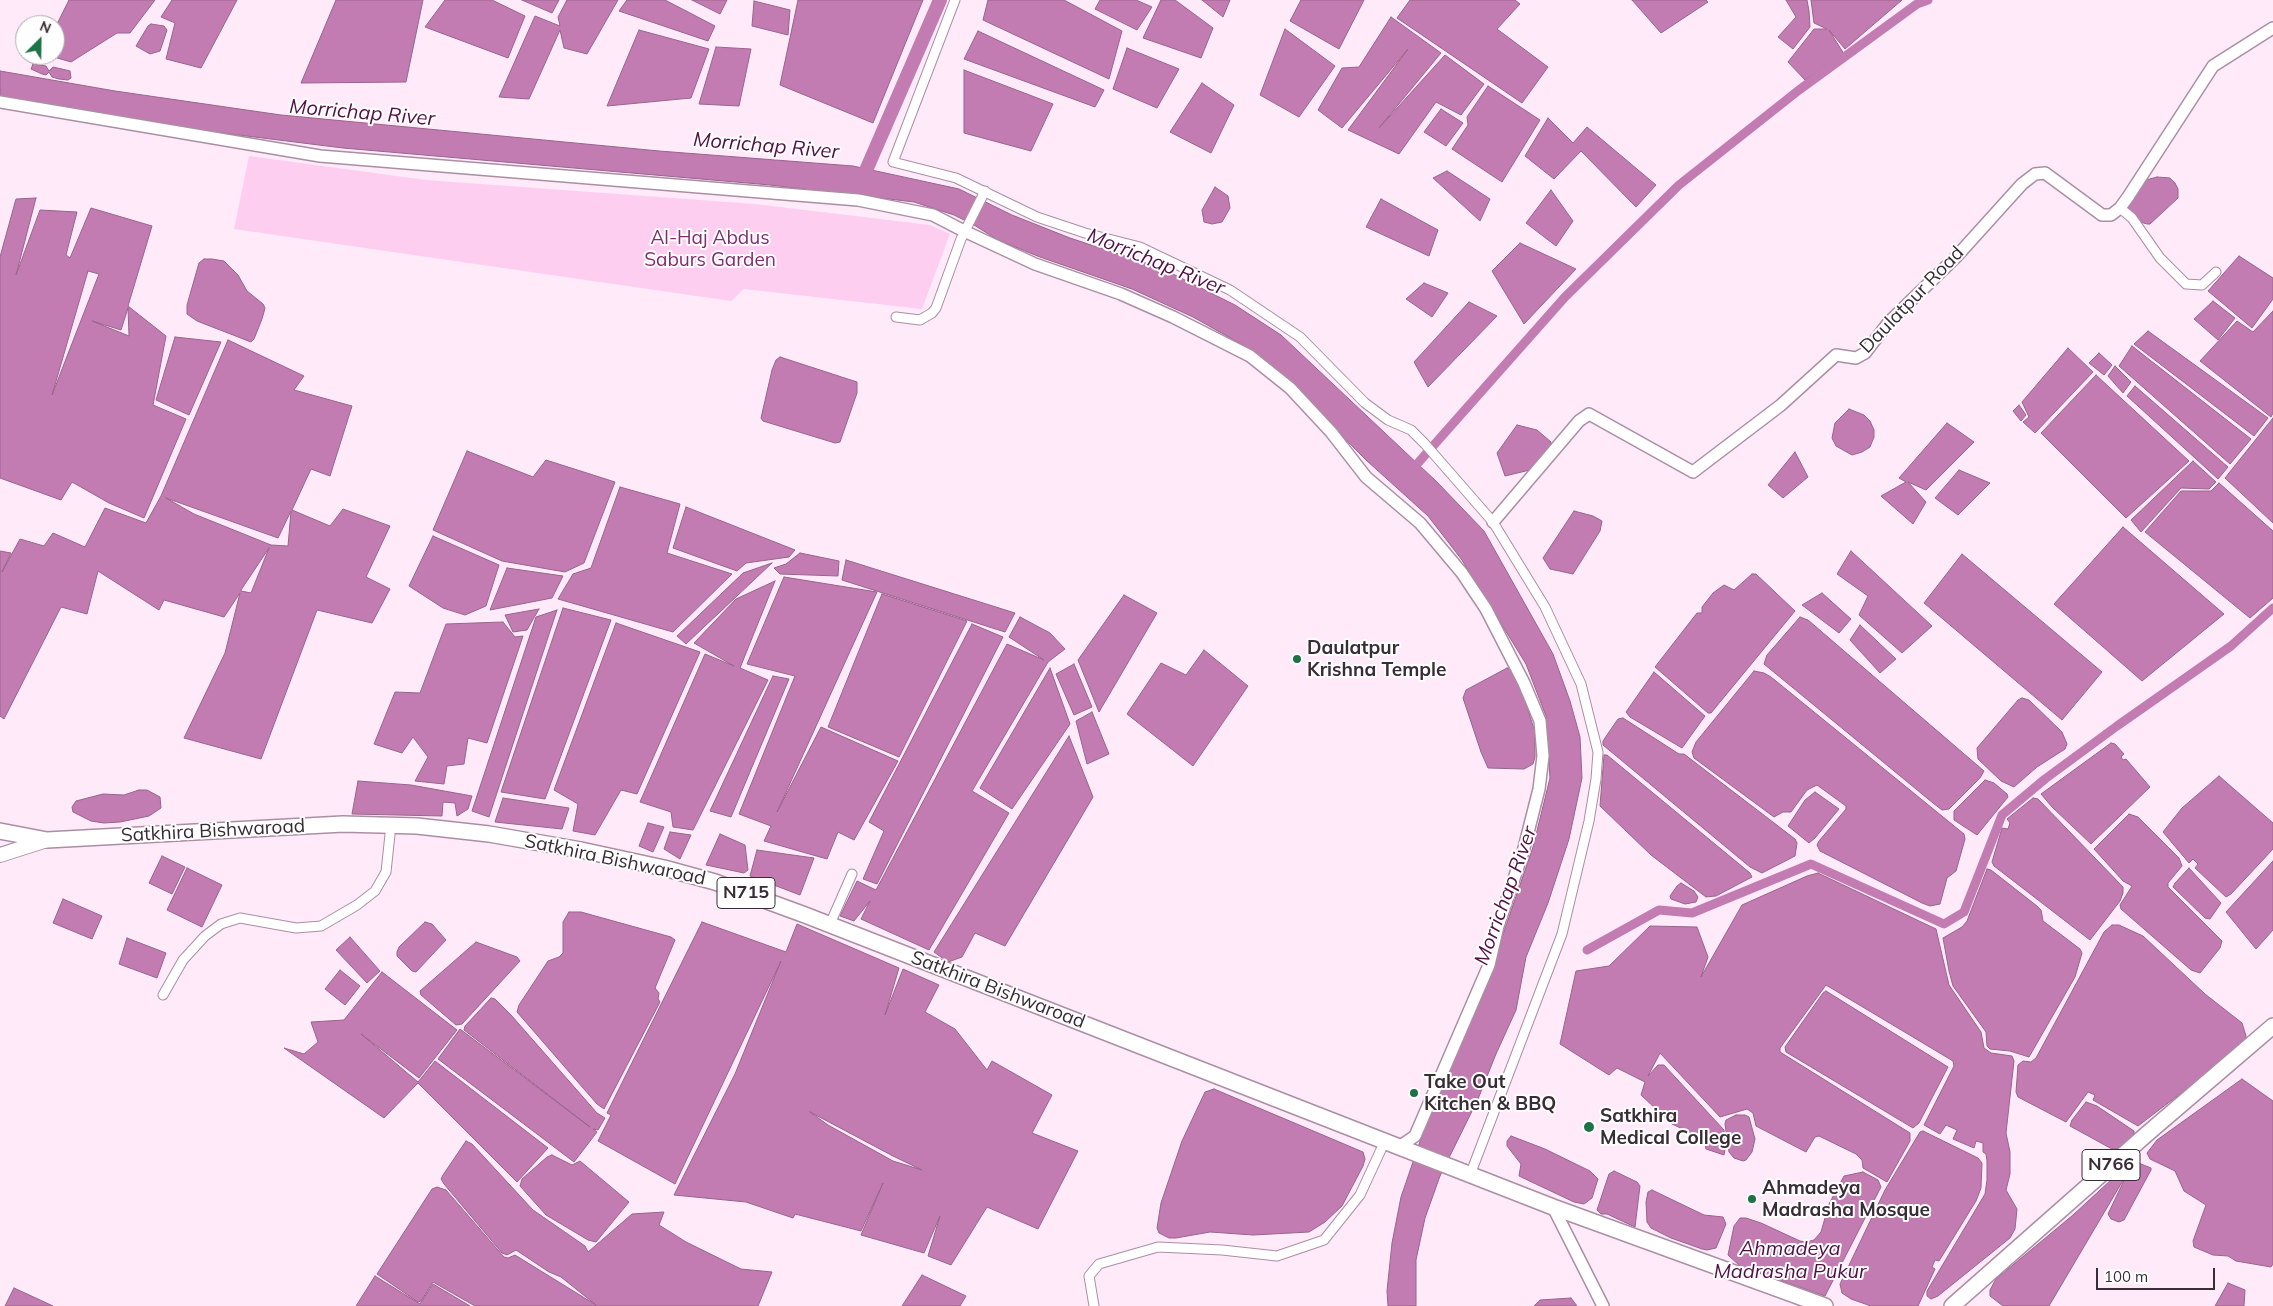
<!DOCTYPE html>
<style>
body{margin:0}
#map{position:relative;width:2273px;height:1306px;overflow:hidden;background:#feeaf9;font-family:Mulish,sans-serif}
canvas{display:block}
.north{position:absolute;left:15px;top:15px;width:50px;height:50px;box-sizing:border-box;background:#fefefe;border:1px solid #afaaae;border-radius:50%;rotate:23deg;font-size:14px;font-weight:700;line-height:20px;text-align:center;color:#382c35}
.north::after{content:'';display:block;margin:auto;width:18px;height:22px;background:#1d7346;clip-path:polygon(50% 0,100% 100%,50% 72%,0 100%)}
.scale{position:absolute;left:2096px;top:1268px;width:119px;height:22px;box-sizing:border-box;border:2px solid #382c35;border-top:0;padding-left:6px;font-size:15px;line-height:18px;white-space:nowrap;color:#382c35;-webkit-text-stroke:4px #fefefe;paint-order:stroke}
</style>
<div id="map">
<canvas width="2273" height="1306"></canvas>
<div class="north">N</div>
<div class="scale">100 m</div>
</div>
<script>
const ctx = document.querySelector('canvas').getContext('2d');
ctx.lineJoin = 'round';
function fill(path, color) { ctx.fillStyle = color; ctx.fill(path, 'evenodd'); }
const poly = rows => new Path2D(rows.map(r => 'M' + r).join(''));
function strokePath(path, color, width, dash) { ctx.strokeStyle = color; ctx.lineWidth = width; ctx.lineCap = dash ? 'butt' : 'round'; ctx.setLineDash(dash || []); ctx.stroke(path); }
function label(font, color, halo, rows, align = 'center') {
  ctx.font = font + ' Mulish,sans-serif'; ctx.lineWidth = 4; ctx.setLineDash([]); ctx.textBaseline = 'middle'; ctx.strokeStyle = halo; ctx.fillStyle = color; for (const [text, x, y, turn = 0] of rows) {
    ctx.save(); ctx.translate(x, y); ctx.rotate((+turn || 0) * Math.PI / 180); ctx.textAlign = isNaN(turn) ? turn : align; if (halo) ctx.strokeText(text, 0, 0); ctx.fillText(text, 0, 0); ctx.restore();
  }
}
fill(poly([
 [249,156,426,180,755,204,930,225,950,234,922,309,744,289,731,301,234,229]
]), '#fecef1');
const water = poly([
 [69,0,155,0,130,33,117,33,71,62,47,55,55,55,55,28,69,0],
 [172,0,237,0,201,68,166,59,175,23,161,17,172,0],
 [336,0,423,0,406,82,301,83,336,0],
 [445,0,492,0,525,16,508,58,425,27,445,0],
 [522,0,559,0,552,13,522,0],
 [567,0,618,0,587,54,564,48,560,30,529,99,499,97,535,16,560,26,558,17,567,0],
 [627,0,665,0,715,26,708,41,619,11,627,0],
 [692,0,727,0,720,14,692,0],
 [798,0,923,0,873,123,780,85,798,0],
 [988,0,1064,0,1122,31,1109,79,983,20,988,0],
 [1100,0,1136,0,1152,7,1137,30,1095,9,1100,0],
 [1161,0,1175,0,1213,28,1201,58,1143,38,1161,0],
 [1202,0,1230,0,1223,17,1202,0],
 [1301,0,1364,0,1339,49,1290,21,1301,0],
 [1410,0,1515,0,1520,4,1497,29,1548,67,1522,103,1397,18,1410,0],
 [1632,0,1706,0,1708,2,1661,33,1632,0],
 [1786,0,1807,0,1809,11,1810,27,1793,49,1778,37,1796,17,1786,0],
 [1811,0,1902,0,1845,49,1829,30,1844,54,1805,80,1788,62,1814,29,1827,29,1814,23,1811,0],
 [754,1,790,10,788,35,752,26,754,1],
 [1391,17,1441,53,1379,128,1445,55,1484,84,1461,115,1436,102,1399,154,1348,130,1408,49,1342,128,1318,110,1342,68,1359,67,1391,17],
 [151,24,164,26,167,30,160,51,150,54,136,46,148,26,151,24],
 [1285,29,1335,66,1299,117,1260,95,1285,29],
 [639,30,709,49,691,98,607,106,639,30],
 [978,31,1104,90,1095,107,964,59,978,31],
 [716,47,751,49,739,106,699,104,716,47],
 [1127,48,1179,69,1157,108,1113,89,1127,48],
 [33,64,46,66,49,71,53,67,66,70,70,71,71,78,68,80,59,79,52,77,49,72,46,75,42,74,31,69,33,64],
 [964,70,1053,104,1031,151,964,133,964,70],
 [0,71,115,91,281,115,659,151,853,166,959,189,1012,215,1070,238,1161,268,1235,305,1281,335,1437,482,1484,531,1553,654,1570,701,1580,737,1582,778,1569,839,1548,903,1526,957,1516,1010,1496,1054,1478,1099,1440,1176,1425,1218,1416,1260,1416,1306,1388,1306,1387,1291,1392,1243,1401,1197,1426,1124,1490,972,1533,847,1550,778,1546,716,1526,664,1462,560,1428,516,1366,460,1275,368,1241,344,1193,317,1132,289,1040,257,998,240,974,225,954,215,914,202,770,185,343,148,158,125,0,97,0,71],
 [1202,83,1234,105,1211,153,1170,132,1202,83],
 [1488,86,1540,120,1502,182,1452,149,1468,125,1467,117,1488,86],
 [1441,109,1463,123,1446,146,1424,132,1441,109],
 [1548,118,1573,143,1587,127,1656,185,1636,207,1581,151,1554,179,1525,156,1548,118],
 [1447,171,1490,199,1480,221,1433,178,1447,171],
 [2157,177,2170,178,2175,183,2178,189,2178,198,2150,224,2147,224,2137,221,2126,209,2126,204,2146,180,2157,177],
 [1215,187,1228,196,1230,208,1222,222,1212,224,1204,222,1202,210,1215,187],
 [1551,190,1573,221,1556,246,1526,223,1551,190],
 [36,198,16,275,40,210,77,212,66,255,70,258,91,208,152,226,128,306,166,336,153,405,186,419,144,518,109,503,72,482,61,500,0,478,0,257,16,199,36,198],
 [88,271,99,274,52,395,88,271],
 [128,308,129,336,92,321,121,330,128,308],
 [1381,199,1438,230,1429,256,1366,227,1381,199],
 [1520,243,1576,269,1524,324,1492,271,1520,243],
 [2239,256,2273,278,2273,299,2252,328,2208,291,2239,256],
 [204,259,212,259,224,261,238,275,247,291,263,304,265,308,262,319,254,339,251,342,197,321,187,314,187,305,199,263,204,259],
 [1424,283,1448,293,1432,317,1406,299,1424,283],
 [2213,301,2235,318,2218,340,2194,319,2213,301],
 [1469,302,1497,316,1428,387,1414,362,1469,302],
 [2273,311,2273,413,2271,417,2200,361,2237,321,2253,332,2273,311],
 [2148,331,2268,418,2254,436,2134,344,2148,331],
 [175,337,221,342,189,415,156,400,175,337],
 [228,340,304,376,294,390,352,406,330,476,311,469,292,510,330,526,343,509,390,526,366,577,390,589,372,623,317,610,261,759,184,738,225,653,240,593,224,617,164,600,159,610,98,571,87,614,61,607,4,719,0,716,0,551,11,553,2,572,20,539,44,546,53,533,85,547,105,508,146,523,161,496,228,340],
 [166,498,278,538,291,511,288,546,271,545,194,514,166,498],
 [269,548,251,593,241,591,241,590,269,548],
 [2132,346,2251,439,2230,464,2119,366,2132,346],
 [2068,348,2093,372,2035,433,2023,422,2029,417,2022,402,2068,348],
 [2099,353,2112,365,2104,375,2089,363,2099,353],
 [780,357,857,382,857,393,840,442,835,443,763,421,761,418,772,370,776,360,780,357],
 [2115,366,2131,382,2123,393,2108,376,2115,366],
 [2096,375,2189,461,2126,518,2041,433,2096,375],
 [2135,386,2228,467,2218,479,2127,396,2135,386],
 [2019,405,2026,415,2021,421,2013,411,2019,405],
 [1849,409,1864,415,1870,421,1874,430,1874,437,1870,447,1862,452,1852,455,1836,446,1832,438,1835,423,1849,409],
 [2273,418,2273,523,2225,478,2273,418],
 [1947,423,1974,442,1926,490,1908,482,1926,502,1913,524,1881,496,1906,482,1899,478,1947,423],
 [1517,425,1537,430,1551,442,1547,454,1534,469,1505,476,1497,453,1517,425],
 [467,451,533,477,546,460,615,482,584,563,565,572,502,561,433,530,467,451],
 [1795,452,1808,477,1783,498,1768,485,1795,452],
 [2193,461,2216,482,2209,489,2181,488,2141,532,2131,520,2193,461],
 [1959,470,1990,483,1958,515,1935,498,1959,470],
 [2219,483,2273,531,2273,598,2250,618,2145,532,2181,491,2211,491,2219,483],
 [620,487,680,504,667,553,732,574,673,632,558,599,573,574,591,568,620,487],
 [686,507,795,550,789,557,746,563,737,571,673,548,686,507],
 [1574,511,1593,516,1602,521,1600,531,1573,574,1550,569,1543,558,1574,511],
 [2123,527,2224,614,2142,681,2054,604,2123,527],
 [433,536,499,565,486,606,465,615,443,608,409,586,433,536],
 [1851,551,1932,626,1902,653,1859,615,1868,596,1837,574,1851,551],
 [800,553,839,561,838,576,780,574,774,568,786,564,800,553],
 [1962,554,2102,672,2062,720,1924,603,1962,554],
 [846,560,1015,613,1005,632,842,580,846,560],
 [772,563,686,644,677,636,743,573,772,563],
 [507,568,563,576,552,598,490,610,507,568],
 [1752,574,1756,574,1795,611,1711,713,1708,713,1655,667,1697,613,1702,613,1702,607,1713,593,1724,585,1734,590,1752,574],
 [784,577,877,592,777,812,821,727,898,761,854,840,838,832,827,859,764,841,771,826,739,814,795,676,747,664,784,577],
 [775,581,740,668,768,680,693,830,673,827,671,812,640,802,705,654,734,666,694,643,736,599,775,581],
 [1822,593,1851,619,1839,633,1802,605,1822,593],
 [882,594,967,621,899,757,828,727,882,594],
 [1124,595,1157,613,1099,712,1078,660,1124,595],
 [563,608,611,620,545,799,501,792,563,608],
 [539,609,527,630,513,632,505,615,539,609],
 [557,610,489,817,472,811,536,617,557,610],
 [1020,617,1050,633,1065,649,1048,662,972,791,1009,813,929,950,861,919,870,901,854,921,840,916,857,881,876,890,1007,644,1044,660,1009,637,1020,617],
 [1800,617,1808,620,1984,771,1980,778,1949,809,1942,810,1933,803,1764,664,1767,655,1800,617],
 [503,622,515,637,523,636,487,743,468,738,464,764,447,766,444,784,415,781,428,757,413,737,402,753,374,744,395,692,420,693,446,624,503,622],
 [616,623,700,652,637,794,621,790,595,835,573,831,578,804,554,790,616,623],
 [972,624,1003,637,877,884,863,879,884,831,869,822,972,624],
 [1860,625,1896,659,1880,673,1850,640,1860,625],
 [1204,650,1248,686,1193,766,1127,714,1161,663,1186,675,1204,650],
 [1074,664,1092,707,1074,715,1056,674,1074,664],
 [1050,668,1070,724,1012,809,980,788,1050,668],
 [1507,668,1512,669,1517,676,1535,732,1535,757,1533,764,1524,769,1488,768,1481,752,1463,698,1466,690,1507,668],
 [1754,671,1764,673,1771,677,1964,834,1965,839,1956,871,1947,878,1940,904,1930,906,1922,903,1820,851,1817,845,1819,841,1846,809,1846,806,1817,785,1807,790,1791,812,1783,812,1774,817,1694,758,1692,752,1696,742,1754,671],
 [1654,672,1705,716,1682,748,1630,717,1626,712,1654,672],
 [773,676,789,679,731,817,710,811,773,676],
 [2022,698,2029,700,2062,732,2067,744,2065,749,2037,767,2014,787,2001,781,1978,759,1977,748,2018,700,2022,698],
 [1092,712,1109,754,1087,764,1076,721,1092,712],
 [1623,718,1679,754,1684,754,1795,839,1797,843,1795,856,1762,873,1750,867,1603,745,1603,741,1609,732,1618,719,1623,718],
 [1069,736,1093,797,1005,946,975,933,962,957,948,962,934,952,1069,736],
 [2111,743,2115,744,2124,754,2121,757,2123,760,2126,759,2150,787,2091,844,2052,807,2041,794,2111,743],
 [1604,755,1607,755,1750,873,1752,877,1716,896,1706,897,1651,855,1600,806,1604,755],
 [2219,776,2273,823,2273,849,2231,894,2226,897,2195,868,2198,864,2193,859,2189,863,2163,832,2182,808,2219,776],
 [1985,780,1994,783,2007,794,2008,797,1977,835,1954,820,1954,811,1985,780],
 [358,781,411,785,472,796,468,809,457,816,455,803,443,802,442,816,352,814,358,781],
 [139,790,147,790,160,797,161,808,149,816,120,822,104,823,91,821,73,812,72,807,76,801,103,794,124,795,139,790],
 [1815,792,1839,809,1815,838,1809,843,1788,826,1805,800,1815,792],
 [503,798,569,808,562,829,495,822,503,798],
 [2033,798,2038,799,2123,887,2123,893,2120,901,2090,940,1994,866,1992,862,2002,828,2008,829,2010,823,2007,819,2033,798],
 [2129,814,2138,817,2179,858,2182,866,2168,883,2168,887,2222,941,2220,948,2200,973,2191,970,2121,909,2120,905,2132,886,2123,881,2094,849,2129,814],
 [648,823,664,827,653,852,639,846,648,823],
 [670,832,691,835,680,859,664,849,670,832],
 [720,834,745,845,748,870,744,873,706,865,720,834],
 [757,850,814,858,800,895,750,876,757,850],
 [162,856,185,867,172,894,149,883,162,856],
 [2273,861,2273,930,2256,949,2226,912,2273,861],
 [187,868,222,885,202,927,167,910,187,868],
 [2189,868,2221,903,2210,919,2205,918,2173,887,2175,883,2189,868],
 [1987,869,1991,870,2037,906,2041,910,2043,921,2080,949,2082,953,2075,977,2029,1057,2010,1051,1990,1049,1987,1046,1986,1032,1953,986,1949,971,1943,938,1962,927,1967,921,1987,869],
 [1818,873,1936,929,1949,985,1981,1032,1984,1048,1991,1053,2012,1056,2014,1061,2006,1133,2010,1152,2010,1174,2006,1190,2017,1209,2015,1229,2010,1238,1938,1296,1931,1299,1927,1296,1927,1291,1985,1194,1987,1180,1987,1161,1986,1154,1983,1152,1983,1143,1976,1141,1974,1148,1953,1139,1957,1130,1946,1125,1940,1134,1924,1125,1954,1066,1953,1061,1826,985,1780,1048,1780,1052,1910,1133,1910,1141,1887,1182,1863,1168,1862,1160,1856,1154,1819,1136,1815,1137,1806,1152,1756,1126,1753,1113,1747,1109,1720,1117,1660,1053,1648,1076,1658,1065,1664,1065,1724,1130,1726,1144,1724,1155,1706,1149,1704,1139,1672,1124,1641,1095,1645,1082,1617,1068,1609,1075,1560,1044,1576,971,1609,966,1650,926,1697,927,1708,957,1701,977,1742,905,1807,876,1818,873],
 [1681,883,1694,891,1698,897,1696,902,1685,904,1671,899,1670,896,1677,886,1681,883],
 [63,899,102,916,92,939,53,923,63,899],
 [569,912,581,912,671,937,675,940,655,988,659,993,658,999,660,1002,604,1109,597,1104,517,1012,519,1005,548,961,559,957,563,953,563,922,569,912],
 [425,922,432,924,446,940,416,972,412,971,397,956,397,952,399,947,425,922],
 [702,922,786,952,797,924,899,968,885,1015,903,969,939,985,925,1012,955,1029,987,1070,992,1061,1052,1095,1032,1133,1078,1151,1038,1229,987,1207,951,1265,928,1256,940,1216,924,1253,861,1235,883,1183,861,1231,795,1214,793,1218,746,1202,674,1195,735,1074,781,961,675,1184,598,1141,611,1115,607,1113,702,922],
 [810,1112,893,1156,922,1170,893,1161,828,1125,810,1112],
 [2112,925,2119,925,2143,936,2205,994,2242,1023,2246,1036,2245,1044,2240,1048,2138,1126,2093,1100,2095,1095,2088,1092,2066,1122,2018,1097,2016,1092,2018,1065,2023,1061,2031,1062,2036,1058,2104,932,2112,925],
 [350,937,380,971,367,983,336,950,350,937],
 [127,938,166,953,157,978,119,964,127,938],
 [476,942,517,957,520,961,462,1024,456,1025,421,995,420,991,476,942],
 [340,970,360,986,345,1005,325,989,340,970],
 [382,972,457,1030,419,1078,361,1034,418,1082,435,1061,548,1148,517,1182,418,1083,384,1118,284,1048,304,1054,318,1042,311,1022,344,1020,382,972],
 [1826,991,1948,1067,1919,1123,1913,1128,1786,1052,1785,1047,1823,993,1826,991],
 [491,998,495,999,511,1015,597,1113,605,1118,598,1130,593,1129,597,1132,574,1162,438,1059,460,1029,590,1127,464,1030,465,1026,491,998],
 [2242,1079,2273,1101,2273,1264,2271,1267,2236,1261,2228,1256,2213,1255,2194,1247,2193,1241,2206,1205,2184,1191,2175,1171,2150,1159,2147,1153,2157,1140,2242,1079],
 [1214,1089,1363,1152,1365,1159,1363,1166,1342,1206,1325,1222,1309,1232,1253,1235,1210,1232,1176,1238,1169,1238,1159,1233,1157,1228,1161,1203,1182,1141,1205,1092,1214,1089],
 [2086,1102,2097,1106,2134,1131,2134,1136,2120,1149,2112,1149,2070,1126,2072,1120,2086,1102],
 [1736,1115,1745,1115,1749,1117,1755,1139,1752,1152,1746,1160,1743,1161,1734,1158,1729,1152,1725,1124,1726,1120,1736,1115],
 [1923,1131,1978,1158,1982,1163,1981,1188,1976,1201,1939,1261,1935,1260,1932,1267,1935,1269,1918,1306,1871,1306,1851,1299,1842,1293,1840,1284,1885,1190,1920,1132,1923,1131],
 [1511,1136,1545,1149,1590,1171,1598,1179,1592,1198,1584,1204,1574,1202,1519,1176,1521,1164,1507,1146,1507,1141,1511,1136],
 [466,1141,472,1144,533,1210,585,1246,588,1252,632,1214,664,1212,659,1225,686,1242,741,1269,772,1272,758,1306,475,1306,433,1282,421,1301,418,1302,377,1274,432,1189,437,1187,446,1190,504,1257,508,1258,515,1255,596,1305,561,1277,549,1272,516,1250,507,1255,502,1253,444,1184,441,1179,443,1175,466,1141],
 [552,1155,572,1165,580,1161,629,1202,596,1242,588,1240,546,1215,520,1186,522,1179,547,1157,552,1155],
 [2136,1162,2151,1168,2151,1170,2124,1220,2119,1222,2111,1219,2108,1214,2128,1172,2049,1306,2003,1306,1990,1296,1990,1290,1996,1279,2073,1215,2124,1168,2127,1166,2129,1169,2136,1162],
 [1614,1171,1637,1182,1640,1186,1635,1227,1607,1214,1601,1214,1597,1210,1609,1174,1614,1171],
 [1863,1172,1878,1180,1881,1187,1825,1296,1740,1266,1728,1255,1734,1226,1740,1218,1746,1218,1761,1223,1800,1241,1806,1242,1814,1240,1821,1232,1829,1204,1844,1176,1863,1172],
 [1652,1190,1704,1215,1723,1217,1726,1224,1716,1248,1707,1250,1702,1249,1671,1238,1651,1228,1647,1222,1646,1202,1648,1192,1652,1190],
 [922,1275,966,1296,960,1306,902,1306,922,1275],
 [375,1276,420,1304,433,1284,470,1306,356,1306,375,1276],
 [2228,1283,2245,1290,2244,1306,2215,1306,2228,1283],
 [14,1288,53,1306,5,1306,14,1288],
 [1571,1298,1577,1306,1534,1306,1540,1300,1571,1298]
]);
fill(water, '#c27cb2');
strokePath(water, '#99648c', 1);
strokePath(poly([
 [1410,472,1565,297,1679,185,1799,90,1917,4,1928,0],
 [1587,950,1659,910,1692,913,1811,864,1944,924,1964,912,2002,815,2045,779,2117,726,2231,646,2273,608]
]), '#c27cb2', 9);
strokePath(poly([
 [864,175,940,0]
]), '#c27cb2', 14);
const street = poly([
 [955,0,893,162,956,178,1037,217,1085,233,1140,247,1230,290,1300,337,1365,403,1388,420,1411,430,1425,444,1493,522,1545,607,1581,684,1598,752,1596,779,1589,821,1562,934,1470,1175],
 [2120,208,2132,218,2160,258,2186,284,2202,285,2216,272],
 [896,317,920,320,932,313,936,308,961,239,985,191],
 [830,924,852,874],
 [163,995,183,960,205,936,221,924,240,918,296,928,321,926,357,905,375,891,386,872,391,825],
 [1094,1306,1089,1276,1099,1264,1158,1247,1222,1250,1277,1256,1324,1240,1360,1195,1385,1141]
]);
const secondary = poly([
 [0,102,320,156,858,200,933,215,964,231,1035,264,1121,294,1173,317,1250,356,1290,388,1331,432,1366,477,1420,523,1462,573,1486,609,1524,683,1540,721,1543,756,1539,789,1523,852,1498,926,1489,965,1415,1136,1399,1147],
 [1493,522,1579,421,1589,414,1693,472,1781,405,1836,355,1856,358,1865,353,1889,322,1956,257,2022,184,2035,174,2045,173,2102,215,2111,215,2120,208,2128,197,2213,66,2273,28],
 [1553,1207,1603,1306]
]);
const primary = poly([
 [0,855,47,840]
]);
const highway = poly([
 [0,831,47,840,343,824,417,826,489,834,581,850,664,868,715,882,805,915,1553,1207,1825,1306],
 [1952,1306,2148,1133,2273,1026]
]);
strokePath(street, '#ac8ea4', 11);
strokePath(secondary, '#ac8ea4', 14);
strokePath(primary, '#ac8ea4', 16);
strokePath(highway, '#ac8ea4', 18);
strokePath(street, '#fff', 9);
strokePath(secondary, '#fff', 11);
strokePath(primary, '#fff', 14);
strokePath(highway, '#fff', 15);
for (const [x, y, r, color] of [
 [1297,659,5,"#1d7346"],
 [1414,1093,5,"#1d7346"],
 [1589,1127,6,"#1d7346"],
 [1752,1199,5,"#1d7346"]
]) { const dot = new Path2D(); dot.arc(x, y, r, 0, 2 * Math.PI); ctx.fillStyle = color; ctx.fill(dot); strokePath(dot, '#fefefe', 2); }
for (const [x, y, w] of [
 [746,893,58],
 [2111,1165,58]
]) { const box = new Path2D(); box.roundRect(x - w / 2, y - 15.5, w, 31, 4); ctx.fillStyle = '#fefefe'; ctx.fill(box); strokePath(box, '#382c35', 1); }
label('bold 18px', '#382c35', null, [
 ["N715",746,893],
 ["N766",2111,1165]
]);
label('19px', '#802c71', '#fefefe', [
 ["Al-Haj Abdus",710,238],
 ["Saburs Garden",710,260]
]);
label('19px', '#382c35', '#fefefe', [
 ["Daulatpur Road",1912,300,-46],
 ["Satkhira Bishwaroad",213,831,-3],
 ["Satkhira Bishwaroad",615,860,12],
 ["Satkhira Bishwaroad",998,990,21]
]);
label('bold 19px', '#382c35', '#fefefe', [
 ["Daulatpur",1307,648],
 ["Krishna Temple",1307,670],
 ["Take Out",1424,1082],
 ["Kitchen & BBQ",1424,1104],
 ["Satkhira",1600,1116],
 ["Medical College",1600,1138],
 ["Ahmadeya",1762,1188],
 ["Madrasha Mosque",1762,1210]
], 'left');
label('italic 20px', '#501045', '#fefefe', [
 ["Morrichap River",362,113,5],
 ["Morrichap River",766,146,5],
 ["Morrichap River",1156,262,22],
 ["Morrichap River",1506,896,-70],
 ["Ahmadeya",1790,1249],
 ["Madrasha Pukur",1790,1272]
]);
</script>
